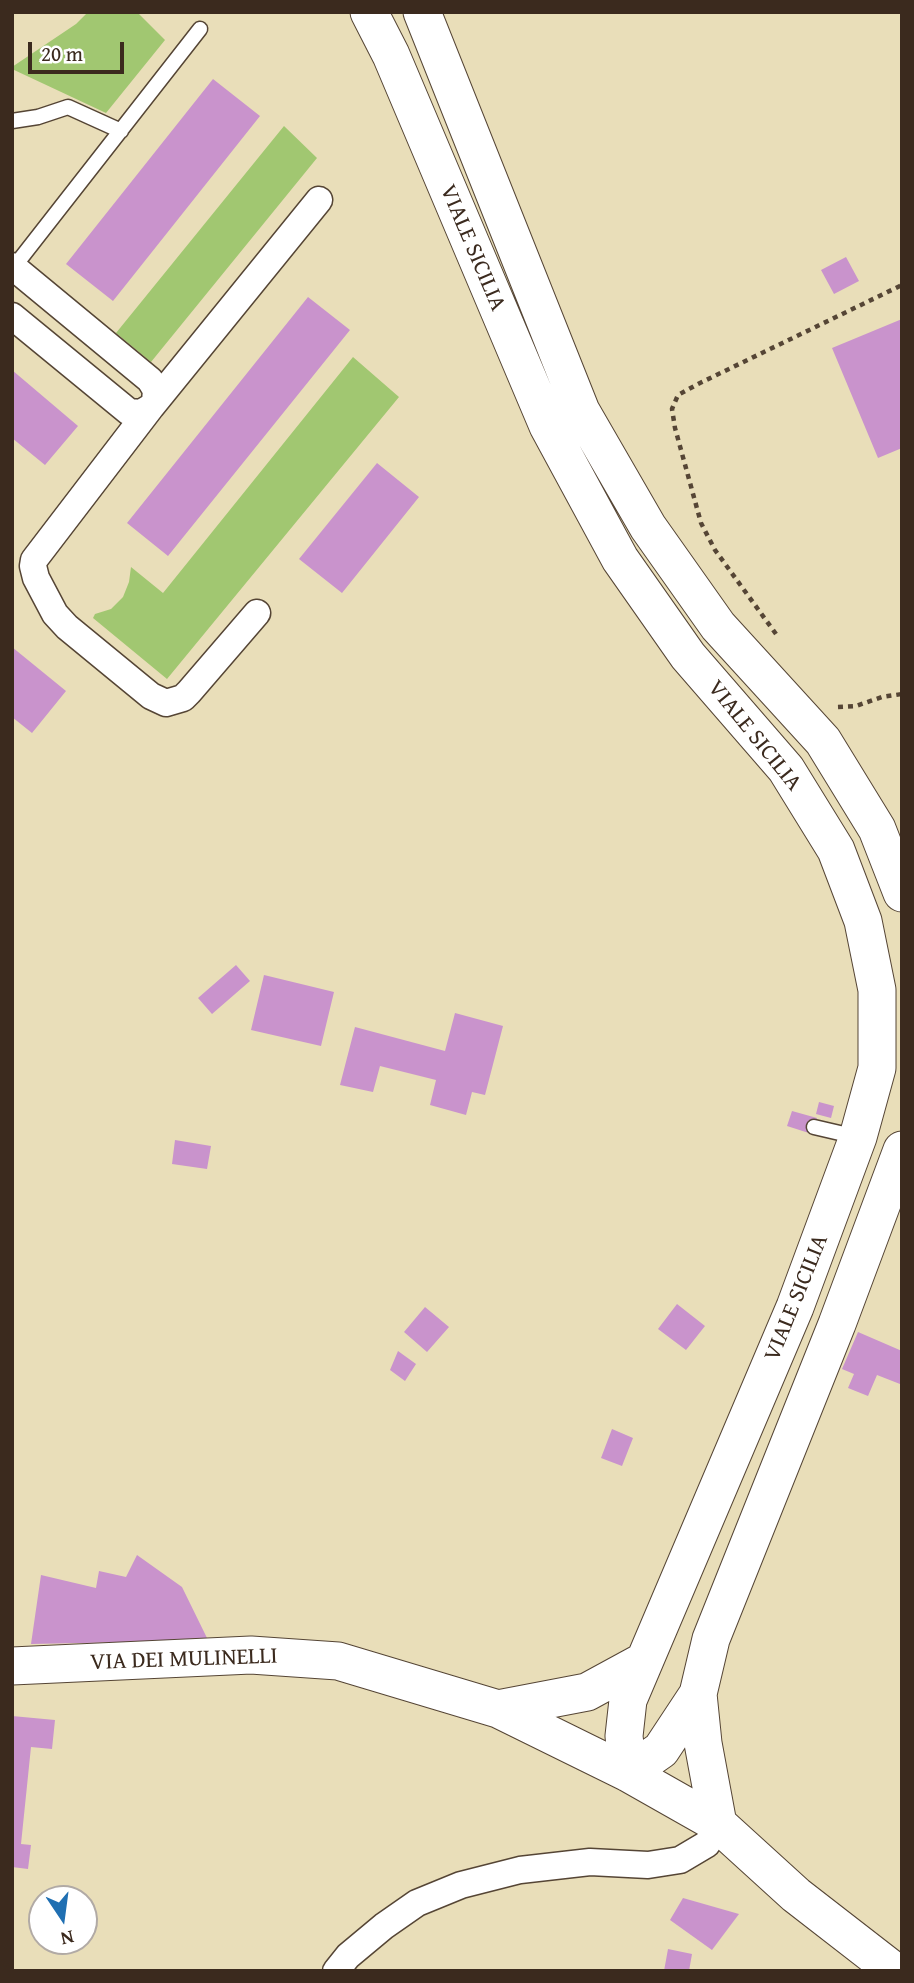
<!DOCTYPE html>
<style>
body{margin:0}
#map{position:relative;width:914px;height:1983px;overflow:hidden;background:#e9deb9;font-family:"Gentium Book Plus",serif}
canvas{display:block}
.frame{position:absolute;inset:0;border:14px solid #3b2a1e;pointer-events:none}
.north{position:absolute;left:28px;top:1885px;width:70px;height:70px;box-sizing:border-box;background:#fff;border:2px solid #b1aaa5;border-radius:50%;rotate:167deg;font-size:19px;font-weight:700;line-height:28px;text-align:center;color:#3b2a1e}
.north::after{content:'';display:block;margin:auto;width:24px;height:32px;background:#1f6fb2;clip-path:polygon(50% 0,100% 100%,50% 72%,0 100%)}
.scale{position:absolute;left:28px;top:42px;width:96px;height:32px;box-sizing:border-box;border:4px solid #3b2a1e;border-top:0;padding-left:9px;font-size:21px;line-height:24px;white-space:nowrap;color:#3b2a1e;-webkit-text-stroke:5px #fff;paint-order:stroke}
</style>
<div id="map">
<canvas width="914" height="1983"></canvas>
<div class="frame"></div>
<div class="north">N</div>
<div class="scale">20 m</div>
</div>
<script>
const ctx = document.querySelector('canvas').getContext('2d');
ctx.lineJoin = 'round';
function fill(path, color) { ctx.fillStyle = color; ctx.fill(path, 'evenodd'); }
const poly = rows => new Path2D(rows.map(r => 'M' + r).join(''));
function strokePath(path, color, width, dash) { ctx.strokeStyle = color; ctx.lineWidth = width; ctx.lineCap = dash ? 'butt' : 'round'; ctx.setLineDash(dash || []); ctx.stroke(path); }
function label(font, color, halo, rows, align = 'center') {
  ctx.font = font + ' "Gentium Book Plus",serif'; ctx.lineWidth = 7; ctx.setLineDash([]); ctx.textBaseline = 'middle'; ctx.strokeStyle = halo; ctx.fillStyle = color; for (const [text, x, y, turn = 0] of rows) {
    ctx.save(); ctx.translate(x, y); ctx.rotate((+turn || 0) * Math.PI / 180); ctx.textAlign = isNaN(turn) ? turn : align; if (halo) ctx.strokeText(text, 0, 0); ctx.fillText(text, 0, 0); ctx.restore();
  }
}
fill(poly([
 [88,12,137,12,165,40,106,113,12,69,12,67,76,24],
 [284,126,317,158,151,362,116,333],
 [353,357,399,397,167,679,93,618,95,614,111,609,123,597,129,582,131,567,163,593]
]), '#a1c771');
fill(poly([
 [213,79,260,116,113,301,66,264],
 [846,257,859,281,834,294,821,270],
 [308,297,350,330,168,556,127,523],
 [902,319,902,448,878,458,832,348],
 [12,370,78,426,45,465,12,438],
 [377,463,419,497,342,593,299,559],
 [12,647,66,691,32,733,12,717],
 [236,965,250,981,212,1014,198,998],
 [264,975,334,992,321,1046,251,1030],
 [455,1013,503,1026,485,1095,472,1092,466,1115,430,1105,436,1080,380,1066,373,1092,340,1085,355,1027,445,1051],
 [819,1102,834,1106,831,1118,816,1114],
 [792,1111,817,1118,812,1134,787,1126],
 [175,1140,211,1146,207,1169,172,1164],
 [677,1304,705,1326,686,1350,658,1329],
 [425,1307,449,1327,427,1352,404,1332],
 [858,1332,902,1351,902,1380,900,1384,877,1375,868,1396,848,1388,854,1374,842,1369],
 [398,1351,416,1364,405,1381,390,1370],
 [612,1429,633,1438,622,1466,601,1458],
 [137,1555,182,1587,207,1638,134,1642,31,1644,41,1575,96,1588,99,1571,126,1577],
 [12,1716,55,1720,52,1749,31,1747,21,1844,31,1845,28,1869,12,1867],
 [683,1898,739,1914,712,1950,670,1920],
 [668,1949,692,1954,689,1971,664,1971]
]), '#c993cc');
const lane = poly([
 [12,121,38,117,68,107,121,131],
 [14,267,200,29],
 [814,1127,857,1137]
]);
const street = poly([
 [12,266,150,380,156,390,155,402,151,407,141,413,129,412,12,316],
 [257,613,189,692,183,698,166,703,151,696,67,627,55,614,36,578,33,566,34,560,151,407,319,200],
 [336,1971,348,1956,384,1926,417,1903,461,1885,520,1870,590,1862,648,1865,680,1860,707,1844,718,1824]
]);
const secondary = poly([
 [369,12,391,55,548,426,620,559,688,656,786,769,836,850,863,921,877,990,877,1068,858,1137,795,1307,628,1700,624,1736,628,1773],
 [422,12,581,411,648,527,718,626,823,741,877,829,902,893],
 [12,1666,251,1655,338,1661,498,1709,628,1773,718,1824,796,1895,894,1971],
 [698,1694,703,1743,718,1824],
 [498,1709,587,1692,644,1661],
 [628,1773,661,1750,698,1694,711,1639,837,1324,902,1150]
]);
strokePath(lane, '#554535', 17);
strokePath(street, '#554535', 29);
strokePath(secondary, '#554535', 39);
strokePath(poly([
 [776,634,715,550,701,523,675,428,672,409,678,395,698,384,902,285],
 [838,707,856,706,882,697,902,694]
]), '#554535', 4.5, [5, 5]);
strokePath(lane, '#fff', 14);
strokePath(street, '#fff', 26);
strokePath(secondary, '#fff', 37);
label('23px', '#3b2a1e', '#fff', [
 ["VIALE SICILIA",472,248,67],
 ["VIALE SICILIA",754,736,51],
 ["VIALE SICILIA",797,1298,-68],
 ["VIA DEI MULINELLI",184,1660,-2]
]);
</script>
